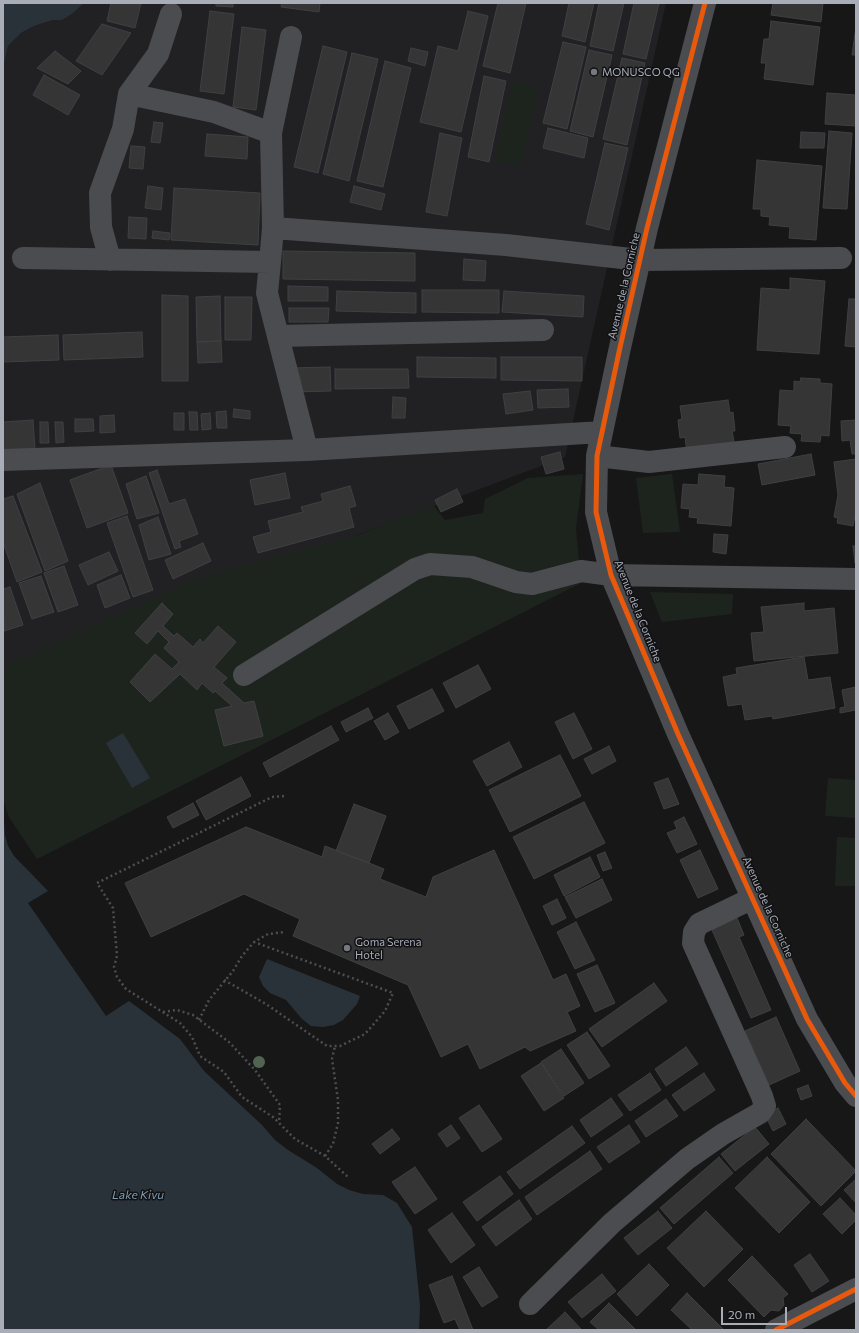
<!DOCTYPE html>
<style>
body{margin:0}
#map{position:relative;width:859px;height:1333px;overflow:hidden;background:#171717;font-family:Commissioner,sans-serif}
canvas{display:block}
.frame{position:absolute;inset:0;border:4px solid #a8adb8;pointer-events:none}
.scale{position:absolute;left:721px;top:1307px;width:66px;height:18px;box-sizing:border-box;border:2px solid #a8adb8;border-top:0;padding-left:5px;font-size:12px;line-height:14px;white-space:nowrap;color:#a8adb8;-webkit-text-stroke:3px #111113;paint-order:stroke}
</style>
<div id="map">
<canvas width="859" height="1333"></canvas>
<div class="frame"></div>
<div class="scale">20 m</div>
</div>
<script>
const ctx = document.querySelector('canvas').getContext('2d');
ctx.lineJoin = 'round';
function fill(path, color) { ctx.fillStyle = color; ctx.fill(path, 'evenodd'); }
const poly = rows => new Path2D(rows.map(r => 'M' + r).join(''));
function strokePath(path, color, width, dash) { ctx.strokeStyle = color; ctx.lineWidth = width; ctx.lineCap = dash ? 'butt' : 'round'; ctx.setLineDash(dash || []); ctx.stroke(path); }
function label(font, color, halo, rows, align = 'center') {
  ctx.font = font + ' Commissioner,sans-serif'; ctx.lineWidth = 3; ctx.setLineDash([]); ctx.textBaseline = 'middle'; ctx.strokeStyle = halo; ctx.fillStyle = color; for (const [text, x, y, turn = 0] of rows) {
    ctx.save(); ctx.translate(x, y); ctx.rotate((+turn || 0) * Math.PI / 180); ctx.textAlign = isNaN(turn) ? turn : align; if (halo) ctx.strokeText(text, 0, 0); ctx.fillText(text, 0, 0); ctx.restore();
  }
}
fill(poly([
 [84,3,666,3,565,457,3,668,3,68,8,46,21,33,34,26,53,20,62,20,72,14]
]), '#212123');
fill(poly([
 [513,82,539,88,521,166,495,160],
 [583,474,576,529,581,583,37,859,9,817,3,800,3,667,195,579,358,535,433,505,445,520,483,513,485,499,528,478],
 [672,474,680,532,643,533,636,478],
 [650,592,733,594,732,614,662,622],
 [828,778,856,780,856,818,825,816],
 [837,837,856,838,856,886,835,886]
]), '#1d241e');
fill(poly([
 [3,3,84,3,72,14,62,20,53,20,34,26,21,33,8,46,3,68],
 [123,733,150,778,132,788,106,743],
 [3,808,5,835,8,846,14,856,48,891,28,903,106,1016,129,1001,180,1039,204,1071,262,1125,275,1140,288,1150,317,1168,337,1184,349,1190,363,1194,383,1195,397,1203,412,1227,420,1305,419,1330,3,1330],
 [267,959,360,996,357,1004,343,1020,334,1025,323,1027,311,1026,302,1019,286,1000,270,993,263,986,259,977]
]), '#2a3239');
const building = poly([
 [111,3,141,3,135,28,107,21,111,3],
 [216,3,233,3,233,7,216,6,216,3],
 [282,3,320,3,319,12,281,7,282,3],
 [498,3,526,3,510,73,483,66,498,3],
 [569,3,594,3,585,42,562,36,569,3],
 [599,3,624,3,613,51,590,46,599,3],
 [634,3,659,3,646,59,623,54,634,3],
 [773,3,823,3,821,22,771,15,773,3],
 [210,11,234,14,224,94,200,91,210,11],
 [468,11,488,16,461,132,420,122,438,46,458,51,468,11],
 [771,21,820,27,813,85,764,79,766,63,761,63,764,39,769,39,771,21],
 [102,24,131,33,102,75,76,61,102,24],
 [242,27,266,30,256,110,233,107,242,27],
 [856,27,856,55,852,55,856,27],
 [563,42,586,47,567,129,543,123,563,42],
 [323,46,347,52,318,173,294,167,323,46],
 [411,48,428,52,425,66,408,61,411,48],
 [589,50,612,55,593,137,570,131,589,50],
 [55,51,81,71,68,84,37,68,55,51],
 [352,53,378,59,349,181,323,174,352,53],
 [622,58,645,63,627,145,603,139,622,58],
 [385,61,411,68,383,187,357,181,385,61],
 [44,75,80,95,68,115,33,95,44,75],
 [484,76,506,81,489,162,468,157,484,76],
 [827,93,856,95,856,126,825,124,827,93],
 [154,122,163,123,160,143,151,142,154,122],
 [548,128,588,138,584,158,543,148,548,128],
 [829,131,852,133,847,209,823,208,829,131],
 [801,132,825,133,824,148,800,148,801,132],
 [440,133,462,138,447,216,426,212,440,133],
 [207,134,248,137,247,159,205,156,207,134],
 [605,143,628,148,609,230,586,224,605,143],
 [131,146,145,147,143,169,129,168,131,146],
 [757,160,822,166,816,240,789,238,790,227,769,225,770,217,761,216,761,209,753,209,757,160],
 [148,186,163,188,161,210,145,208,148,186],
 [354,186,385,194,381,210,350,202,354,186],
 [174,188,260,193,258,245,171,240,174,188],
 [129,217,147,218,146,239,128,238,129,217],
 [153,231,170,233,169,240,152,238,153,231],
 [283,251,415,253,415,281,283,279,283,251],
 [464,259,486,261,485,281,463,280,464,259],
 [790,278,825,281,819,354,757,350,761,288,790,290,790,278],
 [288,286,328,287,328,301,288,301,288,286],
 [422,290,499,290,499,313,422,312,422,290],
 [337,291,416,293,416,313,336,311,337,291],
 [504,291,584,296,583,317,502,312,504,291],
 [162,295,188,296,188,381,162,381,162,295],
 [220,296,221,341,197,342,196,297,220,296],
 [225,297,252,297,251,340,225,340,225,297],
 [849,299,856,299,856,347,845,346,849,299],
 [289,308,329,308,328,322,289,322,289,308],
 [142,332,143,357,64,360,63,335,142,332],
 [58,335,59,360,3,362,3,337,58,335],
 [221,341,222,362,198,363,197,342,221,341],
 [417,357,496,358,496,378,417,377,417,357],
 [501,357,582,357,582,381,501,380,501,357],
 [330,367,331,391,292,392,291,368,330,367],
 [335,369,408,369,409,388,335,389,335,369],
 [801,378,820,379,820,383,832,384,829,436,821,435,820,442,801,441,802,434,790,433,791,426,778,425,780,390,794,391,794,381,800,382,801,378],
 [568,389,569,407,538,408,537,390,568,389],
 [530,391,533,410,506,414,503,394,530,391],
 [393,397,406,398,405,418,392,418,393,397],
 [728,400,730,413,733,412,735,431,732,431,735,447,687,453,685,437,680,438,678,420,682,419,680,406,728,400],
 [234,409,250,411,250,419,233,417,234,409],
 [226,411,227,428,217,428,216,412,226,411],
 [189,412,197,412,198,430,190,430,189,412],
 [174,413,184,413,184,430,174,430,174,413],
 [210,413,211,429,202,430,201,414,210,413],
 [114,415,115,432,100,433,100,416,114,415],
 [75,419,93,419,94,431,75,432,75,419],
 [33,420,35,450,3,452,3,422,33,420],
 [856,420,856,454,852,454,850,440,842,441,841,421,856,420],
 [40,422,48,422,49,443,40,443,40,422],
 [55,422,63,422,64,442,56,443,55,422],
 [560,452,564,469,546,474,541,457,560,452],
 [811,454,815,475,762,485,758,464,811,454],
 [856,459,856,510,853,526,837,523,838,518,834,517,838,495,834,462,856,459],
 [111,465,128,513,87,528,70,480,111,465],
 [157,470,169,504,185,499,198,534,179,541,181,547,175,549,149,473,157,470],
 [285,473,290,498,255,505,250,480,285,473],
 [699,474,725,476,724,487,734,488,731,526,697,523,698,518,689,517,690,509,681,508,683,484,698,485,699,474],
 [146,476,159,513,137,519,126,484,146,476],
 [40,483,68,561,45,571,17,494,40,483],
 [350,486,356,506,349,508,354,527,258,553,253,537,271,532,268,521,303,512,301,507,323,501,321,494,350,486],
 [457,489,463,502,441,512,435,500,457,489],
 [13,496,42,572,17,582,3,542,3,499,13,496],
 [127,516,153,590,133,597,107,523,127,516],
 [158,517,171,554,149,560,139,525,158,517],
 [714,534,728,535,726,554,713,552,714,534],
 [203,543,211,561,173,579,165,560,203,543],
 [853,546,856,546,856,563,855,563,853,546],
 [109,552,118,571,88,585,79,565,109,552],
 [64,566,78,605,58,612,44,573,64,566],
 [121,575,130,598,105,608,97,585,121,575],
 [41,576,54,612,32,619,19,583,41,576],
 [10,587,23,625,4,631,3,589,10,587],
 [162,603,173,614,163,626,174,636,177,633,193,647,200,639,203,643,218,626,236,642,214,667,227,678,222,683,244,703,254,701,263,736,224,746,215,710,232,706,215,691,213,693,202,683,197,690,180,674,150,702,130,682,155,654,172,669,179,662,164,648,169,642,158,631,147,644,135,633,162,603],
 [804,603,804,611,834,608,838,653,754,661,751,633,764,632,761,607,804,603],
 [804,657,808,680,830,677,835,708,773,719,772,716,745,720,742,704,728,706,723,677,737,674,736,668,804,657],
 [478,665,491,689,456,708,443,683,478,665],
 [856,687,856,710,840,713,840,708,845,707,842,690,856,687],
 [432,689,444,711,409,729,397,706,432,689],
 [368,708,373,718,346,732,341,722,368,708],
 [388,713,399,732,385,740,374,721,388,713],
 [574,713,592,749,573,759,555,722,574,713],
 [331,726,339,740,270,777,263,763,331,726],
 [509,742,522,767,487,786,473,761,509,742],
 [609,746,616,761,592,774,584,759,609,746],
 [560,755,581,796,510,832,489,790,560,755],
 [241,777,251,796,206,820,196,801,241,777],
 [668,778,679,804,664,809,654,783,668,778],
 [584,802,605,843,534,879,513,837,584,802],
 [193,803,199,815,173,828,167,817,193,803],
 [354,804,386,816,369,863,336,851,354,804],
 [684,817,697,844,677,853,667,833,677,829,674,822,684,817],
 [246,827,322,857,325,846,369,863,384,869,380,879,426,897,433,877,494,850,553,980,566,974,580,1006,567,1012,576,1031,530,1051,525,1047,480,1069,468,1044,441,1057,408,985,293,936,300,919,244,894,151,937,125,883,246,827],
 [700,850,718,889,698,898,680,860,700,850],
 [605,852,612,868,603,871,597,855,605,852],
 [590,857,600,877,564,896,554,875,590,857],
 [602,879,612,900,576,918,565,897,602,879],
 [557,899,566,918,552,925,543,906,557,899],
 [737,918,744,935,739,937,771,1010,751,1018,712,930,737,918],
 [576,922,595,960,575,969,557,932,576,922],
 [597,965,615,1003,595,1012,577,974,597,965],
 [654,983,667,1001,602,1047,589,1029,654,983],
 [776,1017,800,1071,769,1085,745,1031,776,1017],
 [587,1032,610,1066,589,1079,567,1045,587,1032],
 [686,1047,698,1064,666,1086,655,1069,686,1047],
 [561,1049,584,1083,564,1096,541,1062,561,1049],
 [541,1063,564,1098,544,1111,521,1076,541,1063],
 [650,1073,661,1090,630,1111,618,1095,650,1073],
 [704,1073,715,1090,684,1111,672,1095,704,1073],
 [808,1085,812,1096,801,1100,797,1089,808,1085],
 [611,1098,623,1115,591,1137,580,1120,611,1098],
 [666,1099,678,1116,646,1137,635,1121,666,1099],
 [479,1105,502,1139,482,1152,459,1118,479,1105],
 [778,1108,786,1124,773,1131,765,1115,778,1108],
 [806,1119,856,1171,821,1206,771,1154,806,1119],
 [451,1125,460,1138,447,1147,438,1134,451,1125],
 [629,1125,640,1142,609,1163,597,1147,629,1125],
 [572,1126,585,1143,520,1189,507,1172,572,1126],
 [755,1127,769,1144,735,1171,721,1154,755,1127],
 [392,1129,400,1139,380,1154,372,1144,392,1129],
 [590,1151,602,1169,537,1215,525,1197,590,1151],
 [719,1157,733,1173,674,1224,660,1208,719,1157],
 [767,1157,810,1202,779,1233,735,1188,767,1157],
 [415,1167,437,1199,415,1214,392,1182,415,1167],
 [500,1176,513,1194,477,1221,463,1202,500,1176],
 [856,1179,856,1203,844,1190,856,1179],
 [840,1198,856,1215,856,1220,842,1234,823,1214,840,1198],
 [519,1200,532,1219,496,1246,482,1227,519,1200],
 [658,1211,672,1228,638,1255,624,1238,658,1211],
 [706,1211,743,1249,704,1287,667,1248,706,1211],
 [452,1213,475,1245,451,1263,428,1230,452,1213],
 [810,1254,829,1281,812,1292,794,1265,810,1254],
 [752,1256,788,1294,783,1298,784,1305,779,1311,771,1310,764,1317,728,1280,752,1256],
 [649,1264,669,1285,637,1316,617,1294,649,1264],
 [479,1267,498,1297,482,1307,463,1277,479,1267],
 [602,1274,616,1291,582,1318,568,1302,602,1274],
 [452,1276,473,1330,460,1330,455,1319,444,1323,429,1285,452,1276],
 [687,1293,724,1330,692,1330,671,1310,687,1293],
 [609,1303,636,1330,599,1330,590,1322,609,1303],
 [565,1312,581,1329,546,1330,565,1312]
]);
fill(building, '#353536');
strokePath(building, '#3f4043', 1);
strokePath(poly([
 [284,796,272,797,97,883,113,908,117,956,114,967,117,977,126,989,180,1023,192,1037,200,1056,224,1072,242,1097,273,1117,295,1139,325,1156,348,1177],
 [224,980,266,1004,327,1046,340,1046,365,1034,385,1011,393,993,254,942],
 [163,1012,177,1010,193,1015,229,1042,255,1070,280,1105,279,1123],
 [199,1020,209,1000,233,971,242,956,254,942,268,934,285,932],
 [325,1156,333,1144,338,1123,338,1100,332,1059,335,1046]
]), '#4d4e52', 2.5, [2, 3]);
strokePath(poly([
 [705,3,647,228,619,352,597,456,596,512,611,575,678,734,807,1019,845,1083,856,1096],
 [291,37,271,133,273,228,506,245,640,260,841,258],
 [129,94,214,112,271,133],
 [23,258,270,262,273,228],
 [110,260,101,227,100,193,123,129,129,94,158,54,171,14],
 [270,262,267,293,307,450],
 [279,336,543,330],
 [597,456,649,462,785,447],
 [3,460,307,450,602,432],
 [244,675,415,569,430,564,472,567,516,582,532,584,581,571,611,575,856,579],
 [530,1304,612,1223,687,1159,723,1134,760,1113,765,1106,762,1096,693,943,694,932,699,924,753,898],
 [776,1330,856,1289]
]), '#4b4c50', 22);
strokePath(poly([
 [705,3,647,228,619,352,597,456,596,512,611,575,678,734,807,1019,845,1083,856,1096],
 [776,1330,856,1289]
]), '#e8590c', 5);
ctx.fillStyle = '#506451';
for (const [x, y] of [
 [259,1062]
]) { ctx.beginPath(); ctx.arc(x, y, 6, 0, 2 * Math.PI); ctx.fill(); }
for (const [x, y, r, color] of [
 [594,72,4,"#757880"],
 [347,948,4,"#757880"]
]) { const dot = new Path2D(); dot.arc(x, y, r, 0, 2 * Math.PI); ctx.fillStyle = color; ctx.fill(dot); strokePath(dot, '#111113', 1.5); }
label('11px', '#a8adb8', '#111113', [
 ["MONUSCO QG",602,72],
 ["Goma Serena",355,942],
 ["Hotel",355,955]
], 'left');
label('11px', '#a8adb8', '#111113', [
 ["Avenue de la Corniche",624,286,-77],
 ["Avenue de la Corniche",638,611,68],
 ["Avenue de la Corniche",768,907,66]
]);
label('italic 12px', '#7f9bb3', '#111113', [
 ["Lake Kivu",138,1195]
]);
</script>
